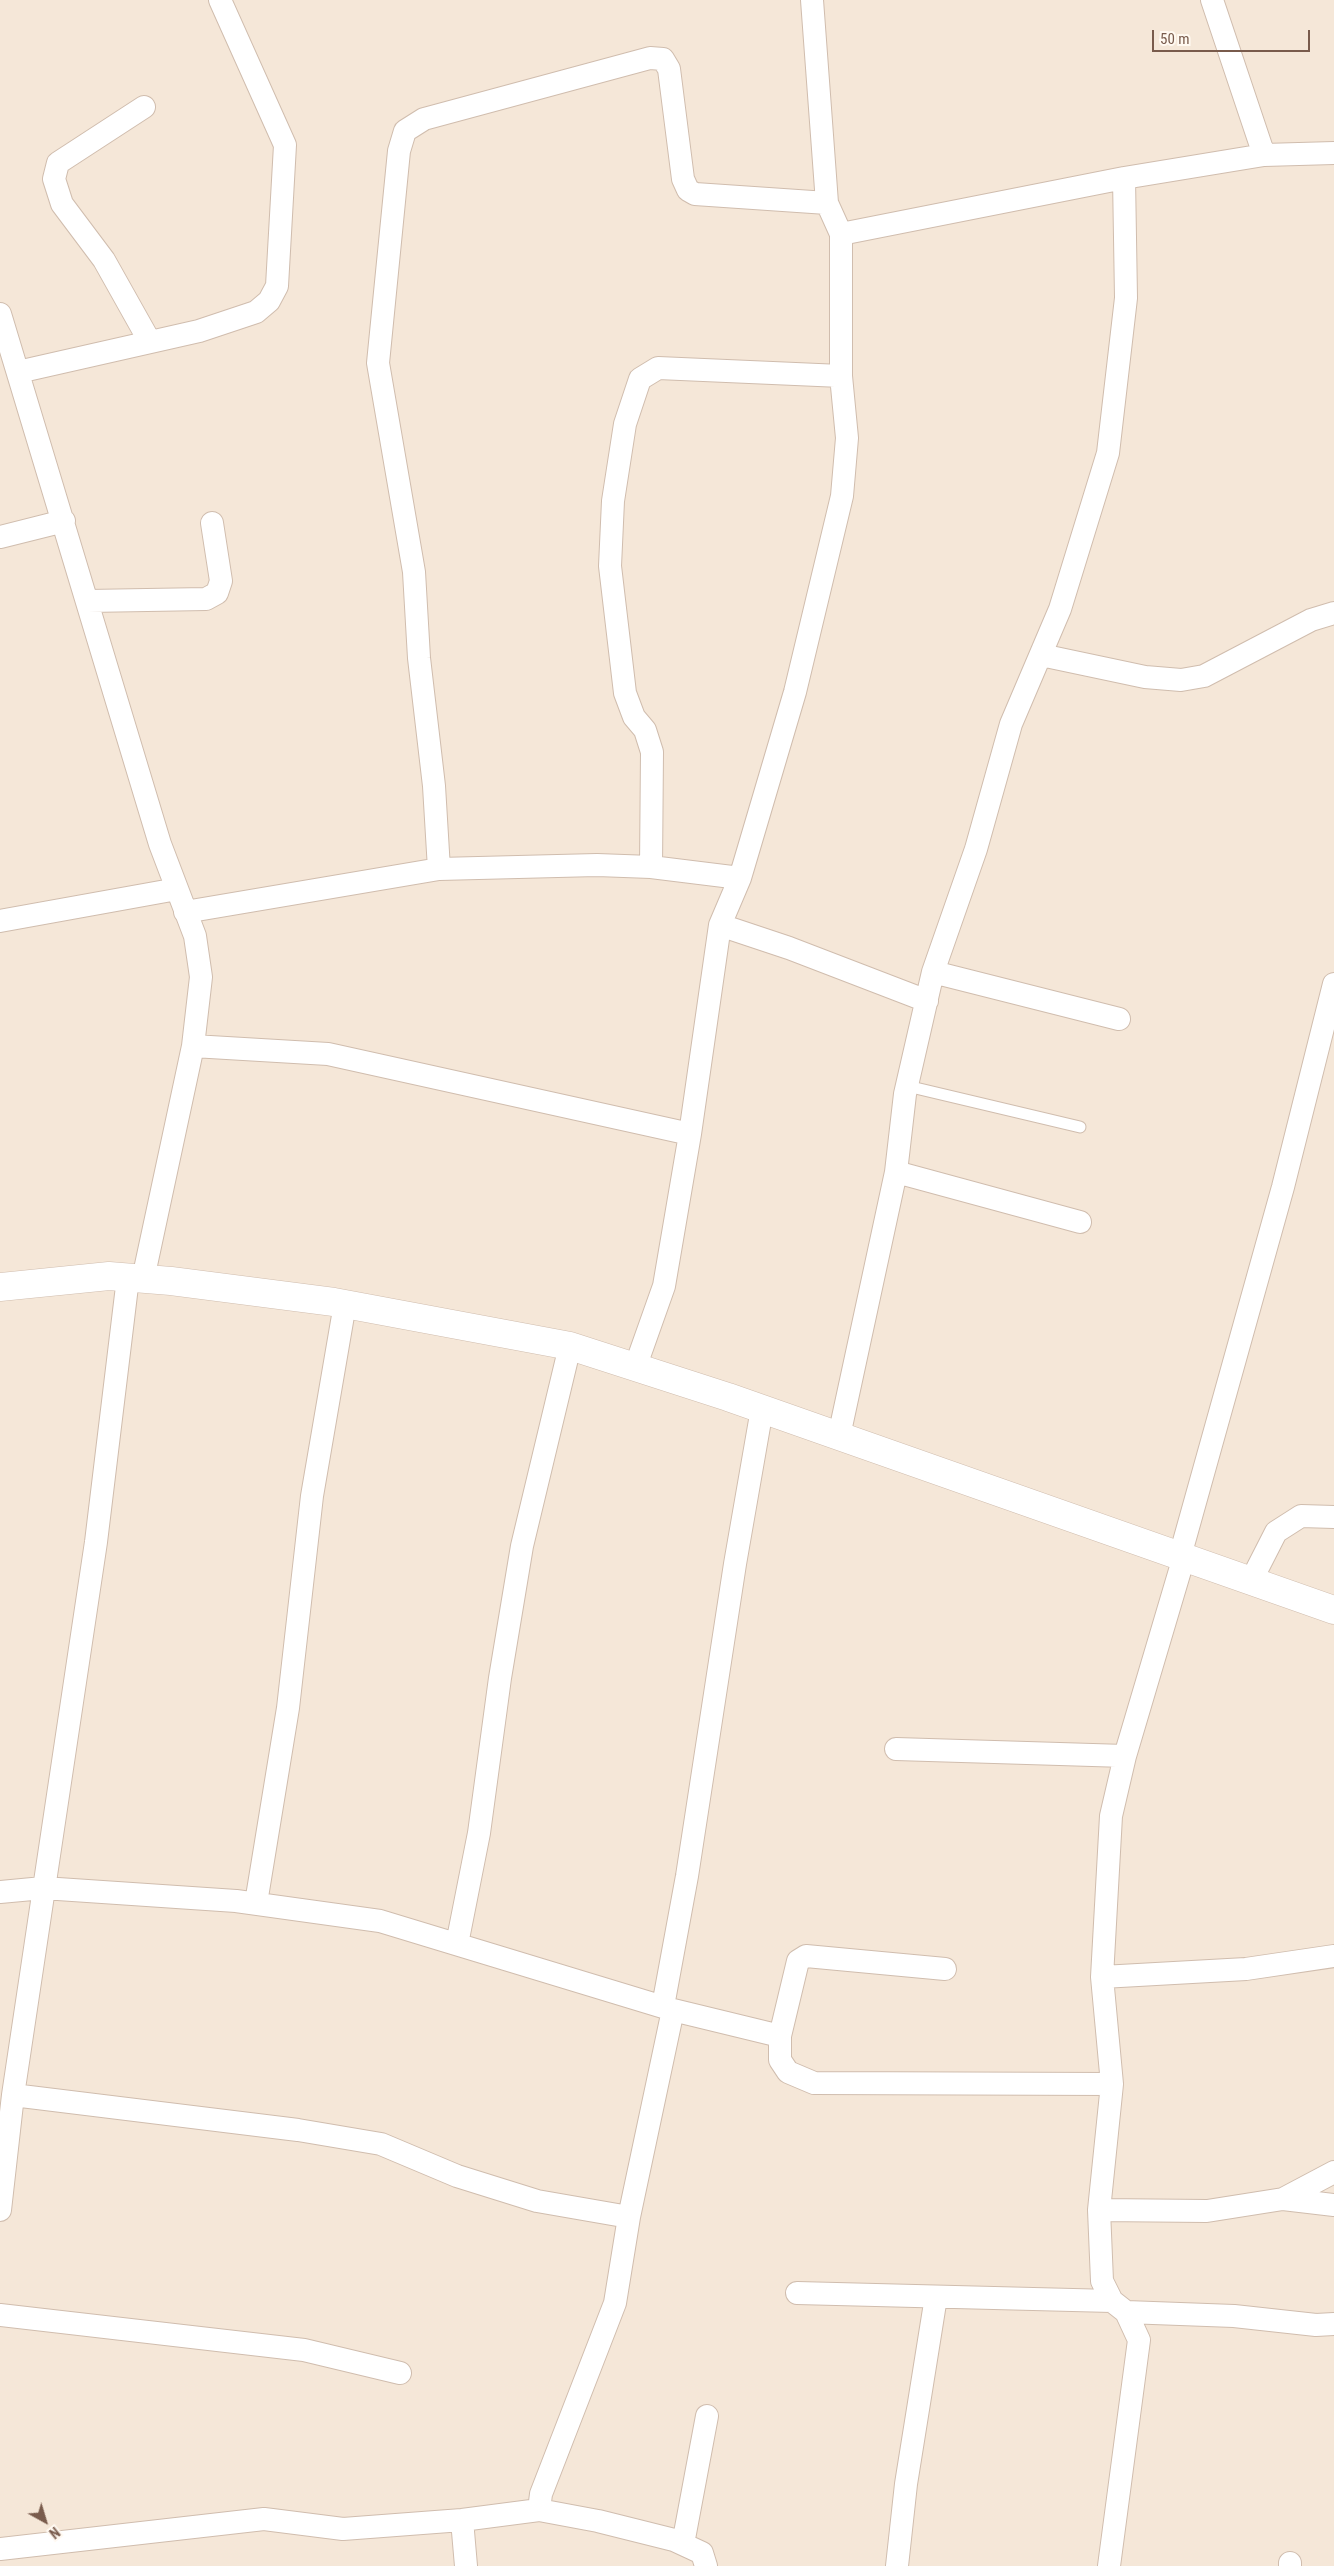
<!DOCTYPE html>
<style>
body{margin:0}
#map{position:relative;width:1334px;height:2566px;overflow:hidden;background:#fdf5ea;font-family:"Roboto Condensed",sans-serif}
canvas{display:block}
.north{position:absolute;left:20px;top:2496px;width:50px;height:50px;-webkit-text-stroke:4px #fff9f1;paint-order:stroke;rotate:141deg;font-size:14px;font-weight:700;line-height:20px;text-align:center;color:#795b4c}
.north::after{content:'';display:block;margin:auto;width:18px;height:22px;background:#795b4c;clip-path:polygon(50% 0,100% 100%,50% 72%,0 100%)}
.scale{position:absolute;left:1152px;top:30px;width:158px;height:22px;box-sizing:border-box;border:2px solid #795b4c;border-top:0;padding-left:6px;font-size:15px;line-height:18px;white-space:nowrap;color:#795b4c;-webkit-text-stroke:4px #fff9f1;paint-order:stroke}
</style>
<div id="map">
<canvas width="1334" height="2566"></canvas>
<div class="north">N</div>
<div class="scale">50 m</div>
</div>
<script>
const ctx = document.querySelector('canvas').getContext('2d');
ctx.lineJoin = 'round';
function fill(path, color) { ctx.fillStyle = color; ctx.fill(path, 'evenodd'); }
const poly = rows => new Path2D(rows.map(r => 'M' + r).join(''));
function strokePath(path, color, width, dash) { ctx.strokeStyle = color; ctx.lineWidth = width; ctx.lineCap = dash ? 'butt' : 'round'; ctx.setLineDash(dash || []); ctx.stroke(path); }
fill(poly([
 [0,0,1334,0,1334,2566,0,2566]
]), '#f5e7d8');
const service = poly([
 [907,1086,1080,1127]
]);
const minor = poly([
 [1212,0,1264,155],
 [144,107,58,163,54,179,62,204,104,260,150,342],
 [841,234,1124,178,1264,155,1334,153],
 [0,314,160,844,195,936,201,977,193,1046,143,1279],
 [18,372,199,331,256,312,269,301,277,286,285,145,220,0],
 [0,537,64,521],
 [88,601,206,599,217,593,221,581,212,523],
 [1041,655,1145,677,1181,680,1204,676,1311,620,1334,613],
 [651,867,652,752,645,730,634,717,625,693,610,566,613,501,625,424,640,379,658,368,841,376],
 [439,869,434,786,419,658,414,572,378,363,399,151,405,131,424,119,650,58,663,59,669,69,683,179,688,190,695,194,827,203],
 [185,912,439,869,597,865,651,867,740,878],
 [0,921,177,889],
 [720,925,789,948,927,1001],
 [933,972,1119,1019],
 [193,1046,328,1054,690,1134],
 [896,1172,1080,1222],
 [636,1365,664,1286,690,1134,720,925,740,878,795,692,842,496,847,438,841,376,841,234,827,203,812,0],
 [839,1436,896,1172,905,1094,933,972,976,849,1011,724,1060,609,1108,453,1126,298,1124,178],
 [1180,1556,1283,1187,1334,984],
 [1251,1581,1276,1532,1301,1516,1334,1517],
 [896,1749,1125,1756],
 [0,1892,43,1888,236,1901,380,1921,673,2010,780,2036,780,2060,788,2072,814,2083,1112,2084],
 [256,1903,288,1708,312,1496,345,1304],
 [457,1944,479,1833,500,1678,522,1546,570,1346],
 [1102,1977,1246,1969,1334,1956],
 [663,2006,687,1876,735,1564,762,1409],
 [780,2036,798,1961,806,1956,945,1969],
 [13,2095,298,2130,381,2144,457,2176,537,2201,629,2217],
 [1283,2199,1334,2172],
 [0,2210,13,2095,96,1542,128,1278],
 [1099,2210,1207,2211,1283,2199,1334,2205],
 [797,2293,1112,2301],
 [1126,2312,1234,2316,1316,2325,1334,2324],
 [0,2315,304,2350,400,2373],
 [539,2510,541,2494,615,2303,629,2217,673,2010],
 [462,2520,466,2566],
 [683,2544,707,2416],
 [0,2549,264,2519,343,2529,462,2520,539,2510,598,2521,674,2540,702,2553,706,2566],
 [1290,2563,1290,2566],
 [897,2566,906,2484,936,2297],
 [1109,2566,1139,2340,1126,2312,1112,2301,1102,2281,1099,2210,1112,2084,1102,1977,1111,1816,1125,1756,1184,1557]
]);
const tertiary = poly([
 [0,1287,109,1276,171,1281,334,1302,570,1346,728,1397,1334,1610]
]);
strokePath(service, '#d0bdae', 13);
strokePath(minor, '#d0bdae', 24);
strokePath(tertiary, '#d0bdae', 29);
strokePath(service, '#fff', 11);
strokePath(minor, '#fff', 22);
strokePath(tertiary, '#fff', 28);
</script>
